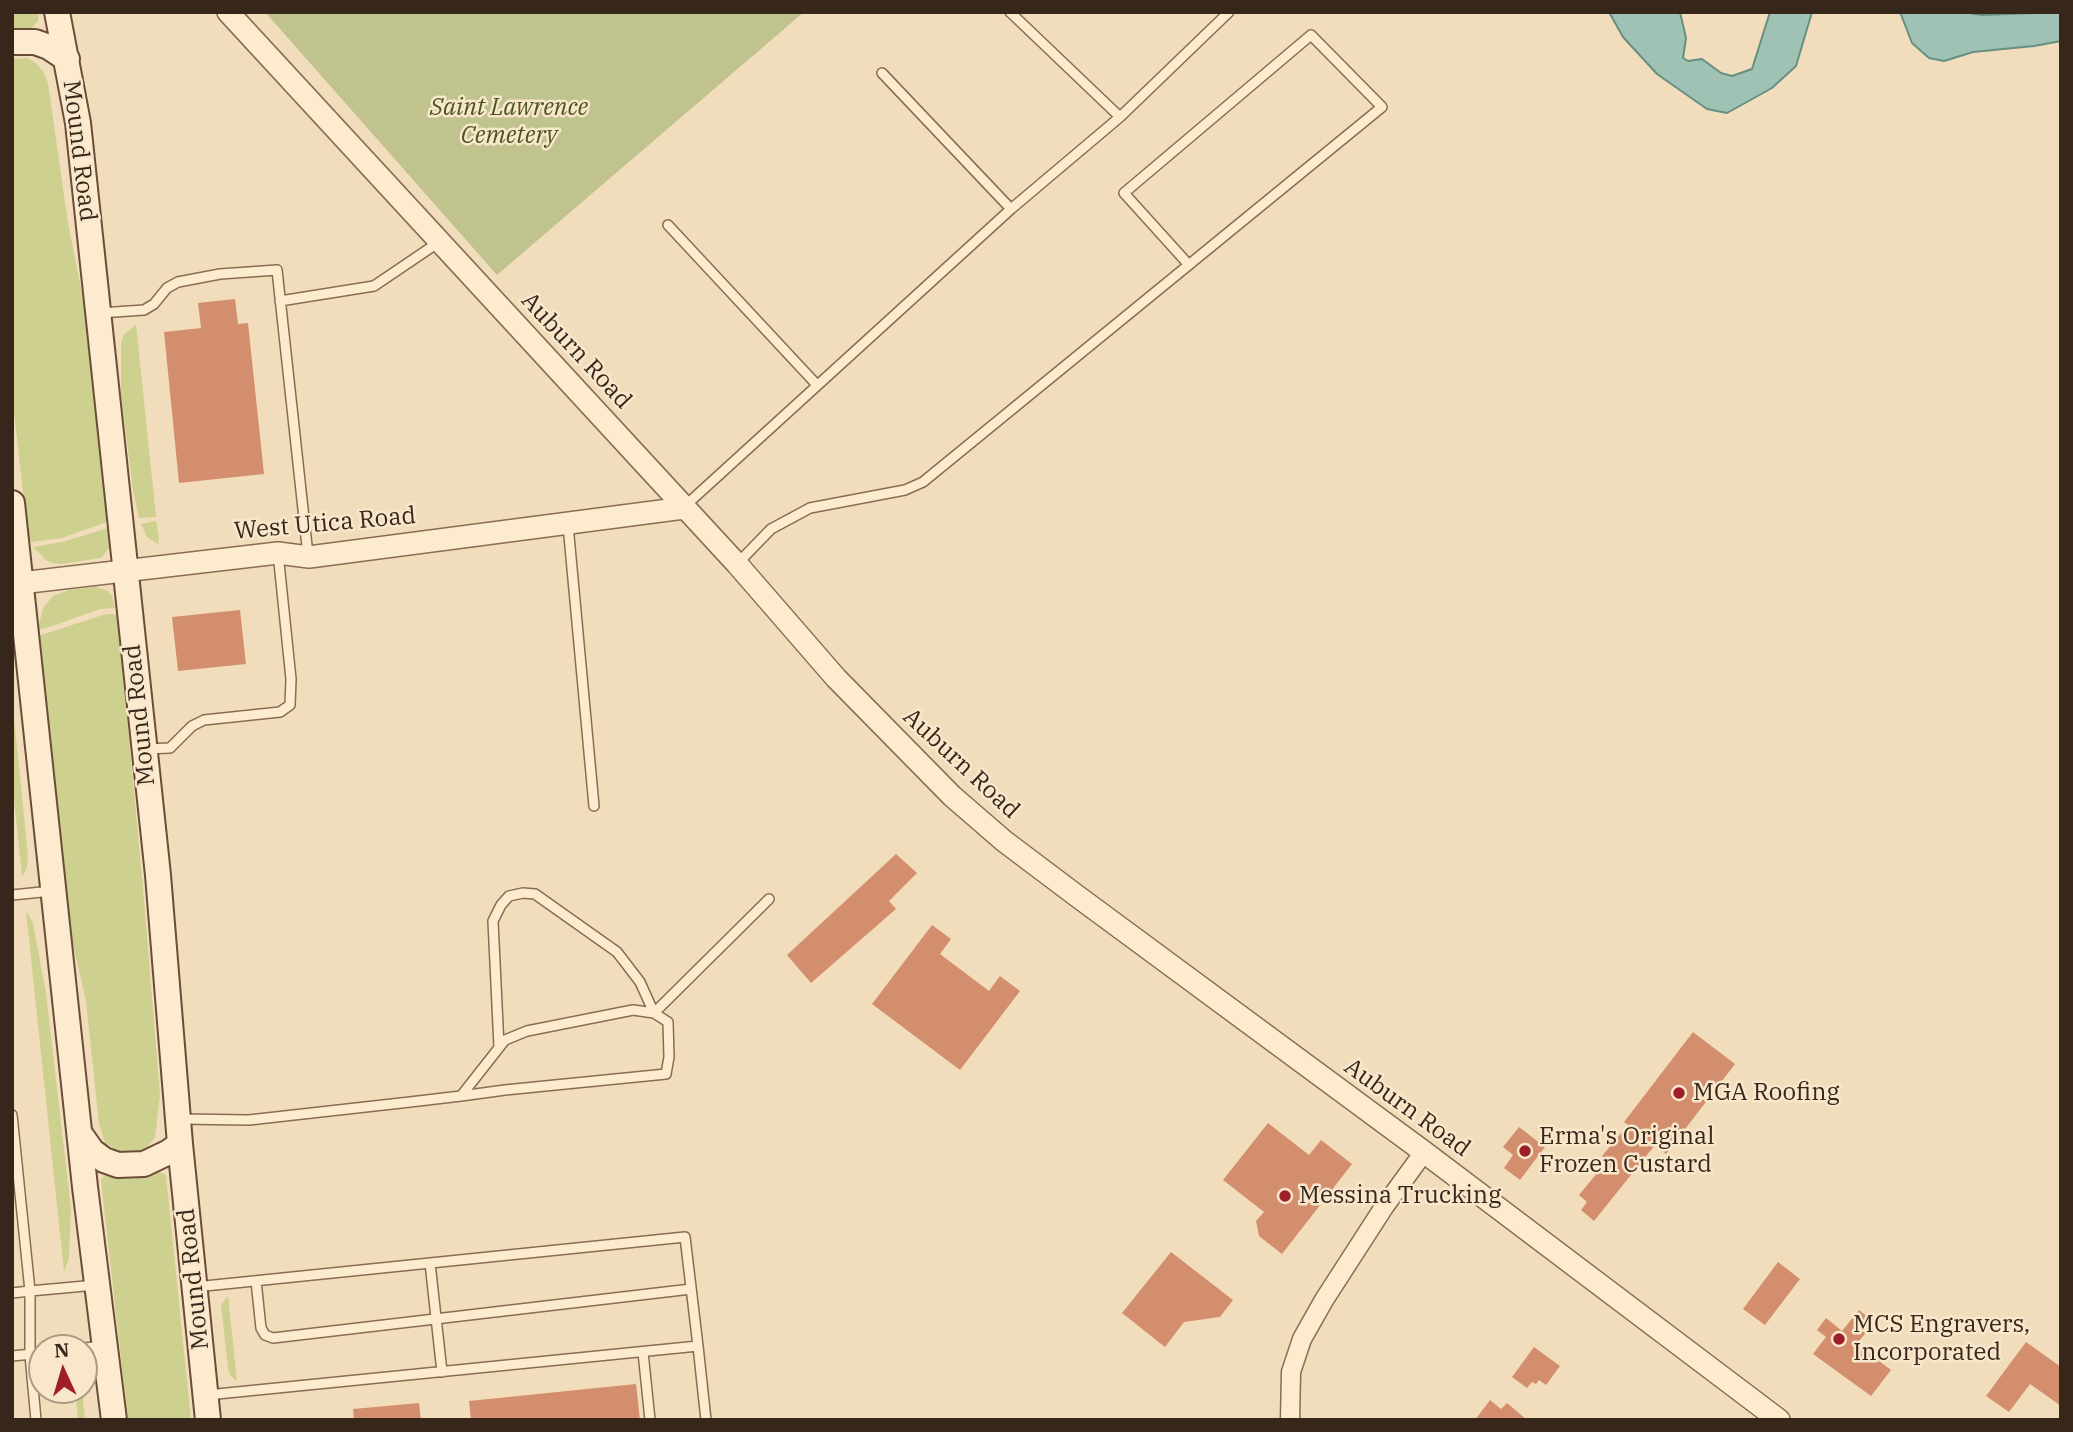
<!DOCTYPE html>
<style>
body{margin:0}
#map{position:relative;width:2073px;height:1432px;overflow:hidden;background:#f1ddbb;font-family:"IBM Plex Serif",serif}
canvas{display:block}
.frame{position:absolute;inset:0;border:14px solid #37261a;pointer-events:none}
.north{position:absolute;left:28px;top:1334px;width:70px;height:70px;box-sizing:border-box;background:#f8e7cb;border:2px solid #ab9a84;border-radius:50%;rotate:356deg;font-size:19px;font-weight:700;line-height:28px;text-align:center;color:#37261a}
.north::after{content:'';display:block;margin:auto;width:24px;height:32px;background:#9e1e29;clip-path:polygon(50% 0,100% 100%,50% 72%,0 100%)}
</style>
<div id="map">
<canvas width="2073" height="1432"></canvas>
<div class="frame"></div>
<div class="north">N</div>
</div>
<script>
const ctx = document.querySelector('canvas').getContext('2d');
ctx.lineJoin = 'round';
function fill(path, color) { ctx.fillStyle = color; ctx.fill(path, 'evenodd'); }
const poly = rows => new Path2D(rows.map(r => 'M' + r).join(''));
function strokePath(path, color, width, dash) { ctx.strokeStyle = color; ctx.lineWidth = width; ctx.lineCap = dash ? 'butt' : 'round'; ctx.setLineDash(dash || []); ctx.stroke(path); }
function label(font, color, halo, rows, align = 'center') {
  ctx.font = font + ' "IBM Plex Serif",serif'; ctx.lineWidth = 5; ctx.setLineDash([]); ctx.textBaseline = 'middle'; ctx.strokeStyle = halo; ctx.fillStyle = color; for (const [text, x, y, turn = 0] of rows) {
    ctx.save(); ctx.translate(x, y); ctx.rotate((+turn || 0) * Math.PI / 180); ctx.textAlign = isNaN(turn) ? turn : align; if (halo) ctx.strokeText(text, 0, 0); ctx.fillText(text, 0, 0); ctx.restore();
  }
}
fill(poly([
 [12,12,39,12,38,21,32,28,12,28],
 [27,58,36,63,43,71,48,83,68,223,84,304,107,522,62,538,31,542,27,528,12,395,12,59],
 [136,324,156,517,139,518,133,490,121,394,121,342,124,335],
 [156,521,159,538,158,544,147,537,141,524],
 [108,528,109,548,101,558,61,564,52,563,46,560,33,547,62,542],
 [96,587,108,591,112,596,115,608,100,609,47,628,38,629,43,608,53,596,69,590],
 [106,614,116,614,119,630,143,888,160,1095,155,1138,145,1149,128,1153,120,1152,105,1143,99,1124,86,1001,68,922,38,636],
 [12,699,28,855,27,867,22,877,12,779],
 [26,911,33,923,46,993,71,1209,69,1258,64,1272],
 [160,1172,166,1175,191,1420,128,1420,101,1181,104,1176,133,1179],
 [228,1296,237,1381,230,1375,228,1368,221,1305],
 [75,1390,82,1390,85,1420,78,1420]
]), '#cdd08e');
fill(poly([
 [265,12,804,12,497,275]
]), '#c1c38f');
const water = poly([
 [1609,12,1680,12,1686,38,1683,58,1688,61,1702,59,1721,73,1732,76,1752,69,1770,12,1812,12,1796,66,1772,88,1727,113,1707,109,1657,74,1623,37,1609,12],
 [1900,12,1963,12,1982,15,2061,12,2061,41,2034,46,1973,52,1944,61,1929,58,1912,43,1900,12]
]);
fill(water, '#9fc2b5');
strokePath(water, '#678f82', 2);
fill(poly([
 [235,299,238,324,248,323,264,474,179,483,164,332,201,328,198,303],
 [240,610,246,664,178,671,172,617],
 [896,854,917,873,889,901,896,909,811,983,787,955],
 [932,925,951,939,940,954,989,991,1000,976,1020,991,960,1070,872,1004],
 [1693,1032,1735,1064,1666,1154,1655,1145,1594,1221,1581,1210,1587,1202,1579,1195,1608,1160,1602,1156,1628,1125,1624,1122],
 [1268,1123,1309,1155,1321,1140,1352,1164,1282,1254,1259,1236,1256,1221,1264,1212,1223,1180],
 [1519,1127,1545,1147,1520,1180,1504,1168,1513,1155,1503,1147],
 [1171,1252,1233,1300,1220,1317,1184,1322,1165,1347,1122,1313],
 [1778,1262,1800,1279,1765,1325,1743,1309],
 [1859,1310,1874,1322,1857,1344,1891,1370,1871,1396,1813,1354,1826,1337,1817,1330,1826,1318,1842,1331],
 [2026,1342,2061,1367,2061,1406,2030,1384,2009,1412,1986,1396],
 [1534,1347,1560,1366,1546,1385,1539,1380,1536,1384,1532,1382,1527,1388,1512,1377],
 [636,1384,640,1420,471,1420,469,1401],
 [1490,1400,1501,1409,1507,1403,1527,1420,1475,1420],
 [419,1403,421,1420,354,1420,353,1409]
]), '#d38f6d');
const service = poly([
 [1010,12,1120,117],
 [882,73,1011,209],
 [668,225,817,385],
 [280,301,374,286,439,242],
 [100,313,144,310,154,304,167,288,178,282,220,274,277,270,308,555],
 [685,506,1011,209,1120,117,1229,12],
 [568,525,594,806],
 [738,563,771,529,810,508,905,490,923,482,1382,107,1311,35,1124,193,1189,265],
 [145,749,170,748,192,726,204,720,280,712,290,705,291,679,278,553],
 [12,895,52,891],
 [499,1047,493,921,501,905,509,896,523,893,535,894,617,952,640,982,654,1013,769,899],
 [12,1115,30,1291,96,1285],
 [180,1119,249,1120,410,1102,461,1096,505,1090,666,1074,669,1057,668,1022,654,1013,633,1010,527,1031,505,1040,461,1096],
 [430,1263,442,1372],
 [256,1281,261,1328,265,1335,273,1338,691,1289],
 [195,1287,685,1237,698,1346,207,1395],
 [12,1293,30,1291,30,1355,36,1420],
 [698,1346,706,1420],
 [84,1348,103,1346],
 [643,1352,650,1420],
 [12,1356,42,1353]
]);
const minor = poly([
 [1290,1420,1291,1372,1302,1339,1324,1300,1384,1207,1424,1152]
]);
const tertiary = poly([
 [228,12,737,564,836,678,952,796,1004,841,1077,896,1424,1152,1779,1420],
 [12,584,278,553,309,557,684,508]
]);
const secondary = poly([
 [57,12,78,123,158,875,180,1144,208,1420],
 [12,42,35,42,49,47,67,59],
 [12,503,85,1187,114,1420],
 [80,1134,92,1151,104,1160,118,1165,144,1164,169,1152,180,1144]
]);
strokePath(service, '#8a6c53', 12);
strokePath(minor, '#8a6c53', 21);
strokePath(tertiary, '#8a6c53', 24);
strokePath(secondary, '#6b4d37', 28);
strokePath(service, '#fcebce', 9);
strokePath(minor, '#fcebce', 18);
strokePath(tertiary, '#fcebce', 21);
strokePath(secondary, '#fcebce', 24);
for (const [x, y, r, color] of [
 [1679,1093,7,"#9e1e29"],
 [1525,1151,7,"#9e1e29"],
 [1285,1196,7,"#9e1e29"],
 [1839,1339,7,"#9e1e29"]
]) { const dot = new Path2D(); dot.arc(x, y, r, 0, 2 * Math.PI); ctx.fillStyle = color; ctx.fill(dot); strokePath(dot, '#f8e7cb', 2.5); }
label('italic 24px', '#4c551f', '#f8e7cb', [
 ["Saint Lawrence",509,108],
 ["Cemetery",509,136]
]);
label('24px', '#37261a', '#f8e7cb', [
 ["Mound Road",79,151,83],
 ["Auburn Road",576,351,47],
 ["West Utica Road",325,524,-5],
 ["Mound Road",140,715,-96],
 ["Auburn Road",961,764,43],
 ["Auburn Road",1407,1108,36],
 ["Mound Road",194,1279,-96]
]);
label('24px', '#37261a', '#f8e7cb', [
 ["MGA Roofing",1693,1093],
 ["Erma's Original",1539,1137],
 ["Frozen Custard",1539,1165],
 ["Messina Trucking",1299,1196],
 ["MCS Engravers,",1853,1325],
 ["Incorporated",1853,1353]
], 'left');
</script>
